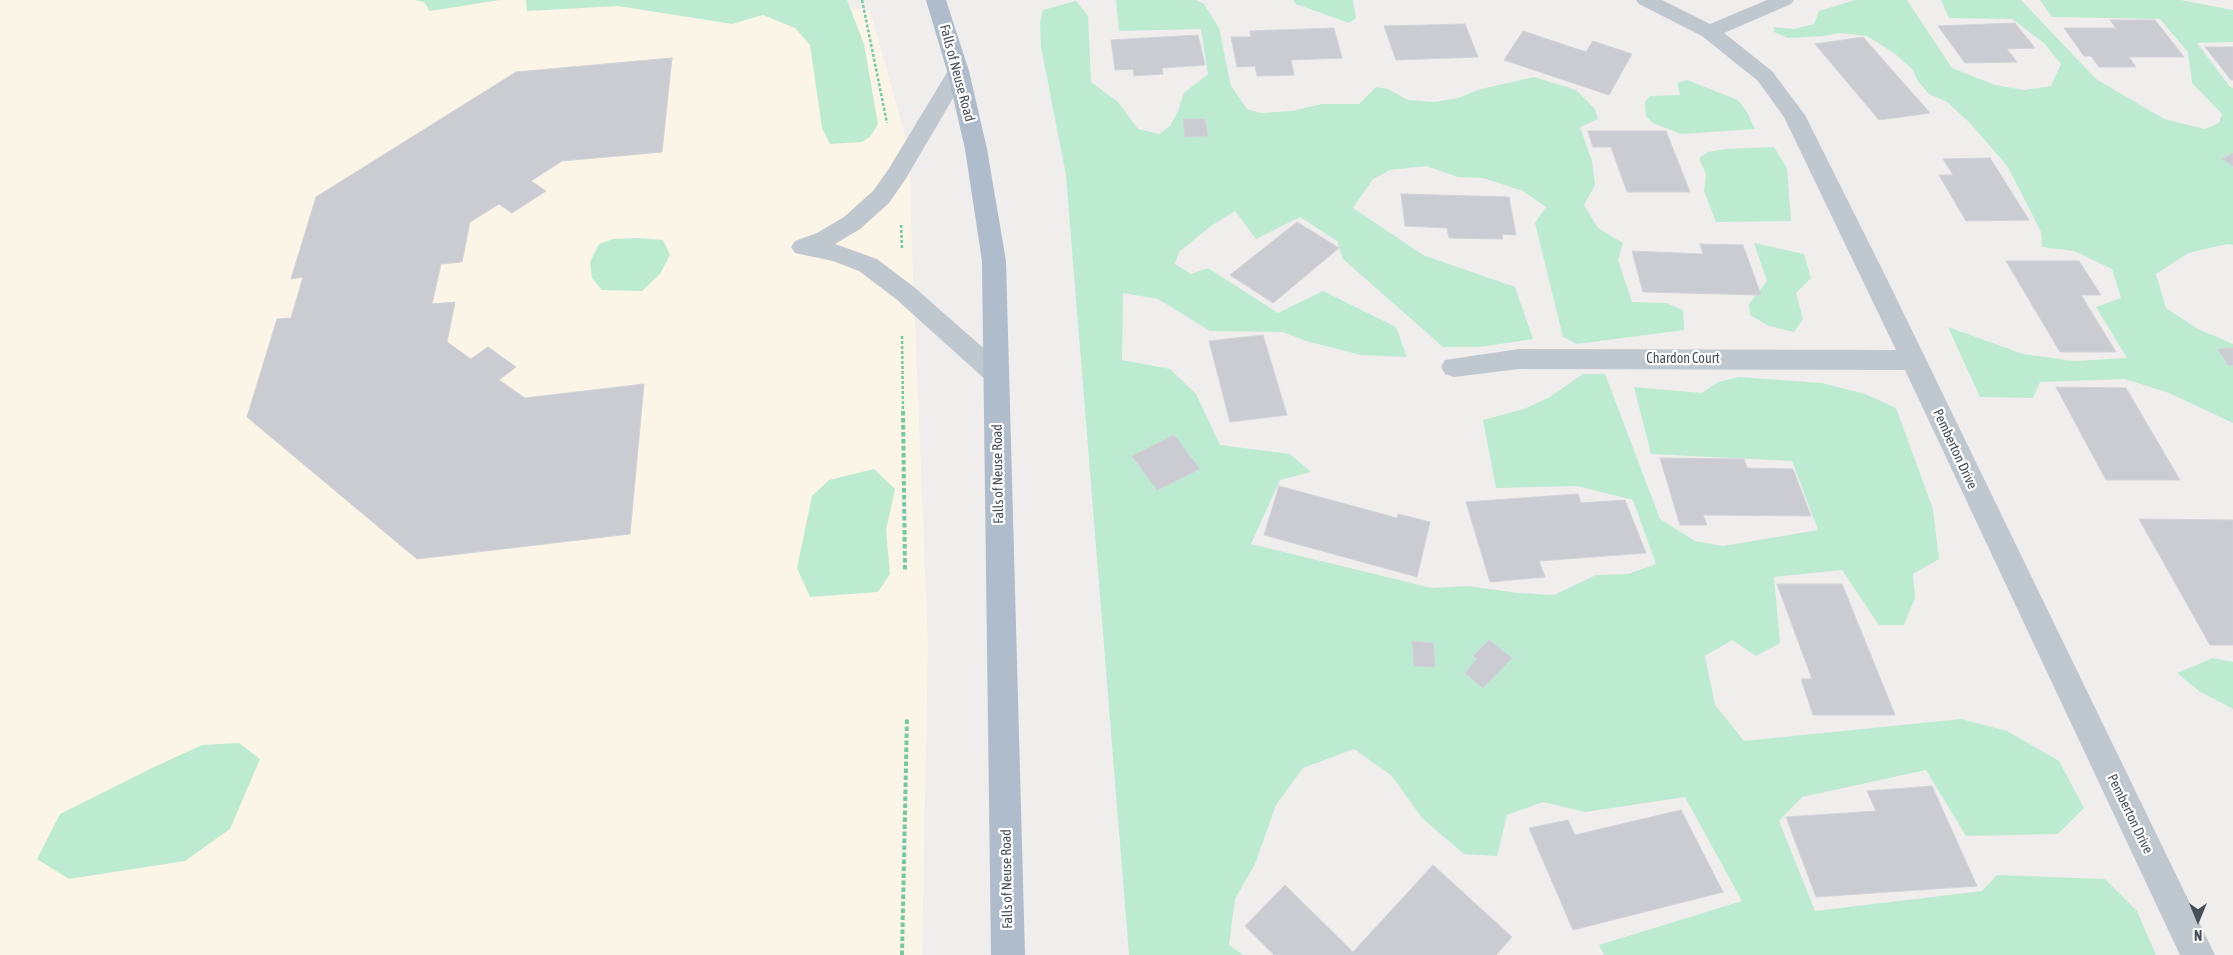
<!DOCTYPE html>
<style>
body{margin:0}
#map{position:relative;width:2233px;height:955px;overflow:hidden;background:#f0eded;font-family:"Asap Condensed",sans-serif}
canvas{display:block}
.north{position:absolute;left:2173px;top:895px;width:50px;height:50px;-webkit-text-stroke:4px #fff;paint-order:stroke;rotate:180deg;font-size:14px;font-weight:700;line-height:20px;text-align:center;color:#475059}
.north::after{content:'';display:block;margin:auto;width:18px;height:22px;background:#475059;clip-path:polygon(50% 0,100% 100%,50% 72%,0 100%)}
</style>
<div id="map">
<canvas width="2233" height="955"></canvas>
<div class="north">N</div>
</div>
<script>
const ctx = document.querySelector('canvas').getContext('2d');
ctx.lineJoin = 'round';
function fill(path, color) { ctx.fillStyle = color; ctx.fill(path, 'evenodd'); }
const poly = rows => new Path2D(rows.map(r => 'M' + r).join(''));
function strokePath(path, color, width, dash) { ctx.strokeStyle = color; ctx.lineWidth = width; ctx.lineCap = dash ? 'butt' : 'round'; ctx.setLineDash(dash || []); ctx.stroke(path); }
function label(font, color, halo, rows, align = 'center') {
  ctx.font = font + ' "Asap Condensed",sans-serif'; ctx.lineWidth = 4.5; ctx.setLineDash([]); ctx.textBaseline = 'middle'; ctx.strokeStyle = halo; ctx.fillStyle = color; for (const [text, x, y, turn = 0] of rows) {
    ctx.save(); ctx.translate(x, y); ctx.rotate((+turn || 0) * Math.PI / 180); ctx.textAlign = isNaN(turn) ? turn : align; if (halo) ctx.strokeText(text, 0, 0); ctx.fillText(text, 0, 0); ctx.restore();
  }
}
fill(poly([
 [0,0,761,0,870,10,910,153,911,224,928,643,922,955,0,955]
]), '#faf5e7');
fill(poly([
 [415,0,500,0,430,11,424,2],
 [526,0,847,0,864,44,878,124,870,137,862,142,830,144,822,128,810,45,795,28,763,15,732,24,618,6,527,11],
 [1116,0,1196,0,1204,4,1219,28,1231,86,1247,109,1261,113,1292,111,1322,104,1359,104,1376,87,1388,89,1408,100,1434,102,1458,98,1481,89,1534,77,1576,90,1595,109,1598,119,1580,127,1592,161,1595,185,1584,205,1598,228,1623,243,1618,260,1632,302,1666,303,1683,310,1684,330,1577,344,1563,337,1535,223,1546,207,1523,191,1483,178,1458,177,1426,166,1390,170,1373,179,1353,208,1423,255,1515,287,1533,339,1480,347,1443,347,1343,259,1337,241,1300,217,1256,239,1235,211,1211,226,1179,252,1175,264,1191,274,1208,268,1278,313,1323,291,1396,327,1407,357,1361,355,1306,341,1283,332,1210,331,1158,299,1123,293,1122,360,1170,369,1196,394,1220,445,1290,454,1311,472,1280,480,1251,544,1432,588,1468,586,1518,593,1554,595,1596,575,1628,574,1656,564,1633,500,1577,486,1496,488,1483,420,1524,409,1548,398,1583,374,1605,374,1660,519,1695,541,1723,546,1818,530,1792,461,1651,454,1634,387,1702,393,1718,382,1739,377,1822,383,1865,394,1896,408,1933,509,1939,559,1913,574,1915,598,1904,625,1879,625,1842,570,1774,577,1780,643,1756,656,1732,640,1705,656,1715,705,1744,741,1961,719,2007,731,2059,761,2084,808,2058,834,1966,836,1926,770,1802,797,1779,821,1815,911,1982,891,1997,875,2105,879,2137,911,2156,955,1604,955,1599,945,1742,901,1685,797,1585,812,1543,802,1507,815,1497,856,1464,854,1422,818,1392,776,1354,749,1303,768,1276,805,1255,864,1235,899,1229,945,1243,955,1129,955,1066,175,1041,47,1040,22,1043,10,1076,1,1088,16,1091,82,1118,102,1138,129,1159,134,1170,126,1178,111,1184,93,1208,74,1201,29,1119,31],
 [1293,0,1353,0,1356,18,1349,23,1296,4],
 [1855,0,1907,0,1952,68,1995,85,2024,90,2051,86,2061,64,2044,43,2012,19,1949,18,1941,0,2021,0,2096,79,2164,119,2205,129,2219,123,2222,114,2192,83,2188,52,2160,19,2052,17,2040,0,2181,0,2233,10,2233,42,2197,43,2230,87,2233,88,2233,245,2227,244,2188,253,2156,274,2166,308,2198,329,2233,344,2233,423,2169,393,2125,379,2040,382,2033,398,1980,397,1948,327,2023,354,2074,361,2127,358,2096,307,2121,298,2112,269,2074,251,2042,247,2041,232,2008,167,1970,123,1947,102,1929,94,1918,81,1912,69,1894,53,1867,36,1840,33,1824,36,1788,38,1774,32,1774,27,1794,29,1814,24,1819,11],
 [1687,80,1738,100,1747,112,1755,129,1681,134,1653,123,1646,116,1645,102,1650,96,1680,95,1677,83],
 [1774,147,1787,168,1791,221,1716,222,1704,191,1706,174,1699,158,1708,152,1725,149],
 [639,238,663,240,670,255,660,274,642,291,602,290,592,278,590,262,599,244,613,239],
 [1754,243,1804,254,1811,278,1796,293,1803,319,1794,332,1769,326,1750,315,1749,304,1767,281],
 [874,469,895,489,886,530,890,574,878,592,810,597,797,568,812,496,829,480],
 [2213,658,2233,662,2233,709,2199,691,2177,673],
 [239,743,260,759,230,829,185,861,69,879,37,859,60,814,154,767,202,745]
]), '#bdebd1');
const building = poly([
 [2110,20,2155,20,2184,57,2129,57,2136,67,2099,67,2091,56,2084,56,2064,28,2116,28,2110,20],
 [2015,23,2035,48,2007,49,2017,62,1965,63,1938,26,2015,23],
 [1465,24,1478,57,1396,60,1384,26,1465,24],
 [1334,28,1342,58,1291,60,1294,75,1257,76,1255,66,1237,67,1231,37,1251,37,1250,31,1334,28],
 [1523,31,1586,52,1593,41,1632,54,1609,95,1504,60,1523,31],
 [1198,35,1205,65,1162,68,1163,74,1134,76,1133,69,1115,70,1111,40,1198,35],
 [1863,37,1930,113,1879,120,1815,44,1863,37],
 [2205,47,2233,47,2233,80,2231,80,2205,47],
 [672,58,662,152,562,161,531,181,546,191,512,213,499,204,470,222,462,262,441,264,432,304,455,302,447,342,471,359,488,347,516,367,499,380,525,398,644,384,630,534,417,559,247,417,277,319,291,318,303,277,291,279,316,197,516,72,672,58],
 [1183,119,1205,119,1208,136,1185,137,1183,119],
 [1588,131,1666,131,1690,192,1627,192,1611,147,1593,147,1588,131],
 [2233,153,2233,166,2222,159,2233,153],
 [1990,158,2029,220,1966,221,1939,175,1953,175,1943,159,1990,158],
 [1401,194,1509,197,1516,235,1502,234,1503,239,1449,238,1447,228,1405,226,1401,194],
 [1297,222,1339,248,1273,303,1230,275,1297,222],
 [1700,244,1743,245,1761,295,1643,292,1632,251,1703,254,1700,244],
 [2006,261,2079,261,2101,295,2081,295,2116,352,2060,352,2006,261],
 [1263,335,1287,415,1230,422,1209,341,1263,335],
 [2233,348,2233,365,2228,365,2218,349,2233,348],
 [2056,387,2126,388,2180,480,2106,480,2056,387],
 [1174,435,1200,469,1157,490,1132,456,1174,435],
 [1660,458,1744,459,1747,468,1793,469,1811,516,1703,515,1707,525,1680,525,1660,458],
 [1279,486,1397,518,1398,514,1430,522,1417,577,1264,535,1279,486],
 [1578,494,1581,503,1625,500,1646,553,1539,561,1545,577,1490,582,1466,502,1578,494],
 [2139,519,2233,520,2233,645,2210,645,2139,519],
 [1777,584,1842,584,1895,715,1813,715,1801,679,1812,679,1777,584],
 [1489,640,1512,658,1483,688,1465,673,1477,659,1473,656,1489,640],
 [1412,641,1433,643,1435,667,1414,666,1412,641],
 [1932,786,1977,886,1816,897,1786,817,1876,811,1867,791,1932,786],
 [1681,810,1723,892,1573,930,1529,828,1568,820,1575,835,1681,810],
 [1433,865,1512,937,1496,955,1274,955,1245,926,1285,885,1353,952,1433,865]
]);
fill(building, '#caccd2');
strokePath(building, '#d1d3d8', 1);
strokePath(poly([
 [862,0,887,123],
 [901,225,902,248],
 [902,336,903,412]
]), '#78c7a3', 2.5, [3, 2]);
strokePath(poly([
 [903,411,905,570],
 [902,955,907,717]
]), '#78c7a3', 4, [4.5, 2.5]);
fill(poly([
 [1636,0,1662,0,1710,24,1767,0,1794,0,1791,4,1724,33,1772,71,1805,115,1887,279,2215,955,2180,955,1905,370,1519,369,1454,377,1445,374,1441,367,1445,360,1519,349,1896,350,1784,117,1758,81,1702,36,1639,4,1636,0],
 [958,64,965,66,969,71,905,180,889,203,860,229,835,244,877,259,914,287,1005,367,1009,374,1005,381,996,384,987,381,896,299,859,271,833,261,795,253,791,247,795,241,817,233,844,217,873,191,888,170,951,66,958,64]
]), '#bfc7cf');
fill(poly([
 [926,0,946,0,969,71,987,149,1006,261,1025,955,991,955,982,261,965,149,947,71,926,0]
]), '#aebccb');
label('14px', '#475059', '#fff', [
 ["Falls of Neuse Road",957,73,75],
 ["Chardon Court",1683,359],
 ["Pemberton Drive",1955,449,65],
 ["Falls of Neuse Road",998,474,-91],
 ["Pemberton Drive",2130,814,64],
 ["Falls of Neuse Road",1007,879,-91]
]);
</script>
